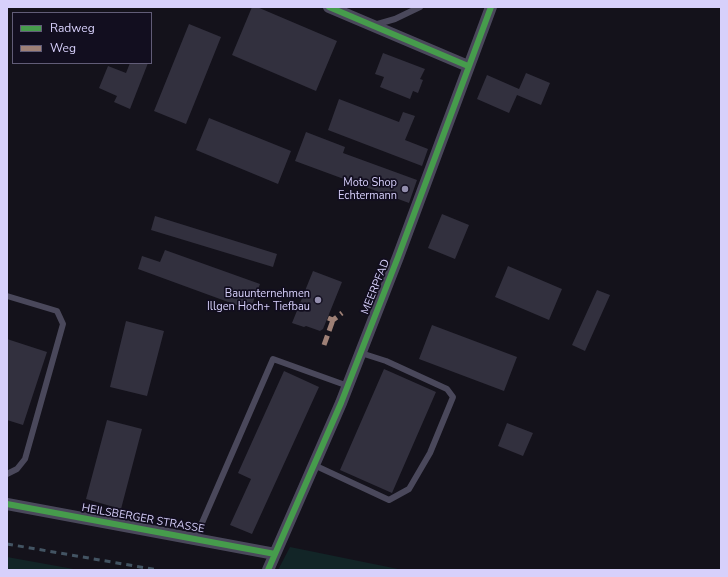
<!DOCTYPE html>
<style>
body{margin:0}
#map{position:relative;width:728px;height:577px;overflow:hidden;background:#14121b;font-family:"Nunito Sans",sans-serif}
canvas{display:block}
.frame{position:absolute;inset:0;border:8px solid #d7d0fb;pointer-events:none}
.legend{position:absolute;left:12px;top:12px;width:140px;height:52px;box-sizing:border-box;background:#120e1f;border:1px solid #615c77;margin:0;padding:5px 7px;list-style:none;font-size:12px;color:#d7d0fb}
.legend li{display:flex;align-items:center;gap:8px;height:20px}
.legend b{width:20px;border:1px solid #615c77}
</style>
<div id="map">
<canvas width="728" height="577"></canvas>
<div class="frame"></div>
<ul class="legend">
<li><b style="height:5px;background:#469c4c"></b>Radweg</li>
<li><b style="height:5px;background:#9e8076"></b>Weg</li>
</ul>
</div>
<script>
const ctx = document.querySelector('canvas').getContext('2d');
ctx.lineJoin = 'round';
function fill(path, color) { ctx.fillStyle = color; ctx.fill(path, 'evenodd'); }
const poly = rows => new Path2D(rows.map(r => 'M' + r).join(''));
function strokePath(path, color, width, dash) { ctx.strokeStyle = color; ctx.lineWidth = width; ctx.lineCap = dash ? 'butt' : 'round'; ctx.setLineDash(dash || []); ctx.stroke(path); }
function label(font, color, halo, rows, align = 'center') {
  ctx.font = font + ' "Nunito Sans",sans-serif'; ctx.lineWidth = 3.5; ctx.setLineDash([]); ctx.textBaseline = 'middle'; ctx.strokeStyle = halo; ctx.fillStyle = color; for (const [text, x, y, turn = 0] of rows) {
    ctx.save(); ctx.translate(x, y); ctx.rotate((+turn || 0) * Math.PI / 180); ctx.textAlign = isNaN(turn) ? turn : align; if (halo) ctx.strokeText(text, 0, 0); ctx.fillText(text, 0, 0); ctx.restore();
  }
}
fill(poly([
 [290,547,403,570,278,570],
 [7,557,79,570,7,570]
]), '#122527');
fill(poly([
 [252,7,257,7,337,41,316,91,232,55],
 [189,24,221,37,186,124,154,111],
 [383,53,425,69,420,79,423,80,418,93,413,91,410,99,380,87,384,77,375,74],
 [130,63,148,63,130,109,114,102,117,96,99,88,108,66,126,73],
 [526,73,550,83,541,105,517,95,509,113,477,99,487,75,519,89],
 [339,99,399,122,403,112,415,116,405,140,428,149,422,166,328,130],
 [209,118,291,151,278,184,196,150],
 [306,132,345,147,343,153,417,180,409,203,295,161],
 [442,214,469,225,455,259,428,248],
 [155,216,277,254,273,267,151,230],
 [165,250,260,284,250,310,138,269,142,256,160,262],
 [508,266,562,289,549,320,495,297],
 [313,271,342,282,323,329,320,331,306,326,304,327,292,323],
 [597,290,610,295,585,351,572,345],
 [126,321,164,331,147,396,110,387],
 [432,325,517,357,504,391,419,359],
 [7,339,47,352,23,425,7,420],
 [384,369,436,392,392,493,340,470],
 [284,371,319,387,252,534,230,525,251,479,238,473],
 [107,420,142,429,121,509,86,499],
 [507,423,533,433,523,456,498,446]
]), '#32303e');
strokePath(poly([
 [374,25,395,19,420,7],
 [7,296,57,311,63,324,25,459,17,469,7,474],
 [314,465,389,500,409,489,430,453,453,397,447,389,386,361,361,353],
 [195,539,273,359,348,386]
]), '#4a485b', 6);
strokePath(poly([
 [329,7,468,66],
 [7,504,275,554],
 [268,570,341,403,398,257,491,7]
]), '#4a485b', 12);
strokePath(poly([
 [7,544,158,570]
]), '#435463', 3, [6, 5]);
strokePath(poly([
 [328,318,333,320,342,313],
 [324,345,333,320]
]), '#9e8076', 5, [10, 5]);
strokePath(poly([
 [329,7,468,66],
 [7,504,275,554],
 [268,570,341,403,398,257,491,7]
]), '#469c4c', 6);
for (const [x, y, r, color] of [
 [405,189,4,"#938ead"],
 [318,300,4,"#938ead"]
]) { const dot = new Path2D(); dot.arc(x, y, r, 0, 2 * Math.PI); ctx.fillStyle = color; ctx.fill(dot); strokePath(dot, '#120e1f', 1.5); }
label('11px', '#d7d0fb', '#120e1f', [
 ["Moto Shop",397,183],
 ["Echtermann",397,196],
 ["Bauunternehmen",310,294],
 ["Illgen Hoch+ Tiefbau",310,307]
], 'right');
label('11px', '#d7d0fb', '#120e1f', [
 ["MEERPFAD",376,287,-68],
 ["HEILSBERGER STRASSE",143,519,10]
]);
</script>
